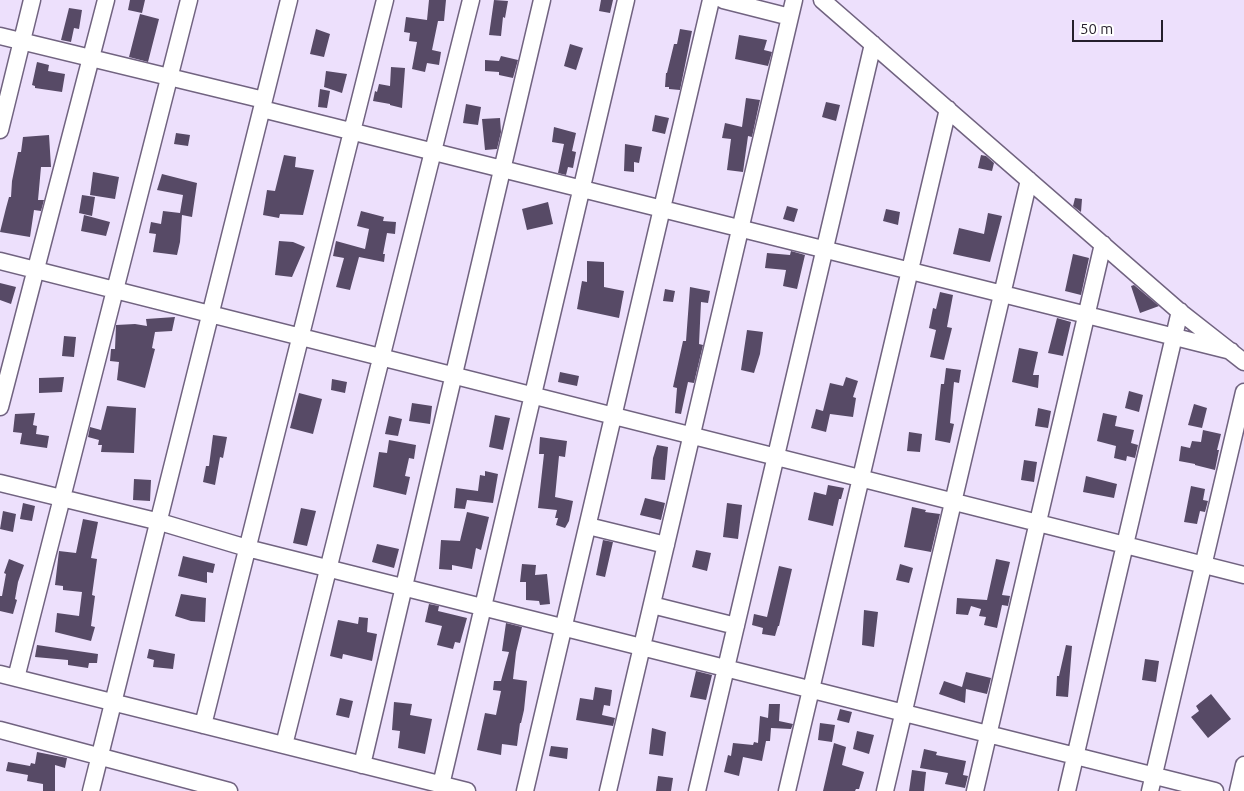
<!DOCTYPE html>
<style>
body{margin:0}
#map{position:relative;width:1244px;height:791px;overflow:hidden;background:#ede0fc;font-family:Ubuntu,sans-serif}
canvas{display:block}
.scale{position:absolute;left:1072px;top:20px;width:91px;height:22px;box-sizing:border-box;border:2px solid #251f2c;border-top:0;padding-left:6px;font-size:15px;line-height:18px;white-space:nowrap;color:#251f2c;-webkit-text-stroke:4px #fff;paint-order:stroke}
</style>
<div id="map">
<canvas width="1244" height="791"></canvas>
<div class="scale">50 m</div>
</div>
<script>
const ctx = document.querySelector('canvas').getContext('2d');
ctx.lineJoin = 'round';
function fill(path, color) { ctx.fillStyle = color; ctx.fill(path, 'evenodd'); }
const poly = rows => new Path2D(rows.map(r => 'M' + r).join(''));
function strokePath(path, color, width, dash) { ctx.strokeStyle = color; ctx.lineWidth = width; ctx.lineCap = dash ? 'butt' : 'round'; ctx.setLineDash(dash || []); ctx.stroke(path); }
fill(poly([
 [130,0,145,0,142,13,128,10],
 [429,0,446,0,444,21,438,21,432,50,441,52,439,65,427,63,425,72,412,69,417,42,409,41,410,33,404,32,406,17,427,20],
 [494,0,508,1,505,18,503,17,501,36,489,35],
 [601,0,613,0,610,13,599,11],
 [69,8,82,10,79,29,74,28,71,42,61,40],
 [140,14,159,19,148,62,129,57],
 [316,29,330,34,324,57,310,54],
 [680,29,692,31,680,90,669,89,669,87,665,87,666,73,667,73,674,44,677,44],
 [739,35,767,40,764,50,772,52,768,66,735,59],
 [570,44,583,48,576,70,564,66],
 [501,56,518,60,513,78,499,75,499,72,485,71,485,60,499,61],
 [37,62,49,65,48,71,65,74,62,92,35,88,35,86,32,85],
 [391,67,405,68,402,108,390,105,390,104,373,101,375,91,377,92,379,84,390,86],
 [326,71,347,74,342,93,324,87],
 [320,89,330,91,327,108,318,107],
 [746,98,760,100,752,137,748,136,743,172,727,170,731,139,722,138,725,123,742,127],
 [826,102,840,105,836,121,822,117],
 [466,104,481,107,478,125,463,123],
 [655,115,669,118,665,134,652,131],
 [500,118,501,132,497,149,485,150,482,119],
 [554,127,576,133,572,151,576,152,573,168,568,167,566,175,558,173,564,144,552,142],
 [176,133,190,135,188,146,174,144],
 [49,135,51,167,41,167,38,200,44,200,41,211,34,210,30,237,0,232,6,208,9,197,11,197,12,181,18,152,21,152,23,137],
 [625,144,642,147,639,163,634,162,634,172,624,171],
 [284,155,296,157,295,167,314,170,303,215,280,214,279,218,263,215,267,190,275,191],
 [981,155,986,156,994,163,992,171,978,168],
 [93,172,119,177,115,199,90,195],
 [162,174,197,183,192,217,182,215,180,242,177,255,153,252,156,234,149,233,151,222,161,224,163,211,180,213,183,195,157,190],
 [82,195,95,197,92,216,79,213],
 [1075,198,1082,199,1081,212,1073,206],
 [548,202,553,224,527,230,522,209],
 [787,206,798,209,794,222,783,219],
 [886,209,900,212,898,225,883,221],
 [361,211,384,217,383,221,396,222,395,234,387,233,383,254,385,254,384,262,359,257,350,290,336,287,344,258,333,256,336,241,365,249,369,229,357,226],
 [988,213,1002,216,990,262,953,254,959,228,984,234],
 [84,215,110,222,106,236,81,231],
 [279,241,293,242,305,247,292,277,275,275],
 [791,251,805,255,797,289,783,286,786,270,765,268,767,253,790,255],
 [1073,254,1089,258,1081,295,1065,291],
 [587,261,604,262,604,287,624,291,619,318,577,309,582,281,587,282],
 [0,283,16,287,11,304,0,300],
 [1134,285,1159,306,1140,313,1131,286],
 [690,287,710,291,708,303,701,302,699,344,703,345,694,383,688,382,681,414,675,413,677,388,673,387,683,341,686,341],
 [665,289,675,291,673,302,663,301],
 [940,292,953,295,947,327,952,328,944,360,930,357,936,330,929,328,933,308,936,309],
 [175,317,172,331,155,332,152,348,155,349,145,388,117,380,119,362,110,361,111,349,115,349,116,325,135,324,147,326,146,319],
 [1057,318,1071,322,1063,356,1048,353],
 [747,330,763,332,760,354,754,373,741,370],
 [64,336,76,337,74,357,62,356],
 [1019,348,1038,352,1033,375,1039,375,1038,388,1012,382],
 [946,368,961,370,959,383,954,382,950,423,954,424,950,443,935,440,941,384,944,384],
 [560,372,579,376,577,386,558,382],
 [64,377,62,392,39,393,39,378],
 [846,377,858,381,853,397,856,398,853,417,830,414,826,432,811,428,816,409,823,411,830,383,843,386],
 [332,379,347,382,345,393,331,390],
 [1129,391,1143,395,1139,412,1125,408],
 [299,393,322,399,313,434,290,428],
 [412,403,432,406,430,424,409,421],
 [1194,404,1207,408,1202,428,1188,425],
 [107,406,136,408,134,453,101,452,102,445,98,445,99,440,88,437,90,427,101,430],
 [1038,408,1051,411,1048,428,1035,426],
 [35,413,33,425,37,426,36,434,49,436,47,448,20,444,22,433,13,432,15,414],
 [1103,413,1117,416,1115,426,1134,430,1131,443,1138,445,1135,458,1127,456,1126,461,1114,458,1116,446,1097,441],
 [495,415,510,418,503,450,489,447],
 [389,416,402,419,398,436,385,434],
 [1203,430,1221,434,1217,450,1219,450,1215,470,1195,465,1195,464,1179,461,1181,446,1190,448,1192,441,1201,442],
 [909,432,922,434,920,452,907,451],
 [213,435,227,437,223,458,220,457,215,485,203,482,206,466,209,466],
 [540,437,567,441,565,457,559,456,555,497,573,501,569,521,565,528,556,525,558,518,555,518,557,510,538,508,544,454,539,454],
 [389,440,416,445,414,459,409,458,405,476,410,477,406,495,373,487,379,452,387,453],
 [657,445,668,447,665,480,651,479,653,458],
 [1024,460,1037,462,1034,482,1021,480],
 [485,471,498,474,493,503,467,500,465,509,454,508,456,488,478,491,480,475,485,476],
 [1086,476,1117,484,1114,498,1083,492],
 [134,479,151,480,150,501,133,500],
 [828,485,844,488,841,499,839,499,833,526,808,520,814,492,826,495],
 [1191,486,1205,489,1203,500,1208,501,1205,512,1200,511,1197,524,1184,522],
 [645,498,665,503,661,520,640,515],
 [23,503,35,506,32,521,20,519],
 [727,503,742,505,738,539,723,537],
 [912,507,926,510,925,512,940,514,931,552,904,547],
 [301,508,316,511,307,546,293,543],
 [3,511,16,514,13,532,0,529],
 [467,512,489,517,481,550,476,548,472,569,452,565,452,570,439,569,441,540,460,541],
 [83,519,98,522,91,558,97,559,92,595,95,596,91,626,95,627,91,641,55,632,57,613,79,616,82,592,63,590,63,586,55,585,59,551,76,553],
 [603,540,613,542,605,577,596,575],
 [377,544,399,549,394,568,372,562],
 [696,550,711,553,707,571,692,567],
 [183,556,215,564,213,573,207,572,207,583,178,576],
 [9,559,24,565,18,582,15,599,17,600,13,614,0,611,0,596,2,596,6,574,4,573],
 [996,559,1010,562,1002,595,1010,596,1008,606,1002,605,997,628,984,625,986,617,979,616,981,609,971,606,968,615,956,614,957,598,987,600],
 [522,564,536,565,535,575,547,574,550,604,540,605,539,601,526,600,526,582,520,582],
 [900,564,913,568,909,583,896,580],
 [779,566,792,569,779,626,778,626,775,636,762,634,763,628,752,625,754,614,767,617],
 [181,594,206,598,205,622,191,621,175,616],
 [429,604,439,606,438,611,467,618,460,643,455,642,453,649,437,645,442,626,425,622],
 [864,610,878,612,874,647,862,645],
 [359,617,368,618,367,632,377,634,372,661,343,654,342,659,330,656,338,620,358,624],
 [506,623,522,627,516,652,513,679,527,681,524,710,521,723,520,723,517,746,502,744,501,755,477,750,485,713,496,715,501,691,493,690,494,681,501,681,509,652,502,651],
 [37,645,98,654,97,663,89,663,88,668,68,665,68,660,35,657],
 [1066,645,1072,646,1068,697,1056,696,1057,676,1059,676],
 [149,649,175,654,173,669,153,667,154,660,147,658],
 [1145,659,1159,661,1156,682,1142,680],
 [696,671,712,675,706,700,690,697],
 [966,672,991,678,987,694,966,689,965,703,939,694,944,681,962,687],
 [595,687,612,690,610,706,604,705,602,715,615,718,613,726,576,720,580,698,593,700],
 [1211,694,1231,719,1208,738,1191,717,1199,711,1196,706],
 [340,698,353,701,349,718,336,715],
 [394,702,412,704,410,715,432,719,425,754,398,748,400,731,392,730],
 [769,704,780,704,779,721,793,724,791,729,771,728,770,741,766,741,762,761,743,757,739,776,724,772,728,755,731,756,733,743,753,745,754,742,758,743,760,716,768,718],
 [840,709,852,712,849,723,837,720],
 [820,723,835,725,832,742,818,740],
 [652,728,666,732,663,756,649,754],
 [857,731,874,735,869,754,853,749],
 [834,743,846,747,842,765,864,772,859,789,856,789,855,791,823,791],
 [551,746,568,748,567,759,549,756],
 [924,749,937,752,936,755,966,761,963,775,968,776,965,788,945,784,948,773,920,768],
 [37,752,67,758,65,768,55,765,55,791,43,791,43,784,27,781,28,775,6,771,8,762,30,766,31,763,35,764],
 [912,770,926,772,924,791,909,791],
 [658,776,673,778,671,791,656,791]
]), '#574a66');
const minor = poly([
 [723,0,790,17],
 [822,0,1179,311,1244,362],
 [0,36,264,100],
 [262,109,1231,351],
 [0,130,32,0],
 [0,261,1244,575],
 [0,407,106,0],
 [0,483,160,522,247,548,1215,791],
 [588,526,666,545],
 [652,605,736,626],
 [0,674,467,791],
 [16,678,189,0],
 [203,725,385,0],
 [0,730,229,791],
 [284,745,471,0],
 [362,765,542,0],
 [441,785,626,0],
 [91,791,289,0],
 [525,791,711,0],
 [608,791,794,0],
 [697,791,873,44],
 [787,791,948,109],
 [885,791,1029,180],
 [975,791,1103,244],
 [1067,791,1180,311],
 [1150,791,1244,392],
 [1238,791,1244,765]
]);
strokePath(minor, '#716380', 19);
strokePath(minor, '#fff', 16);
</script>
